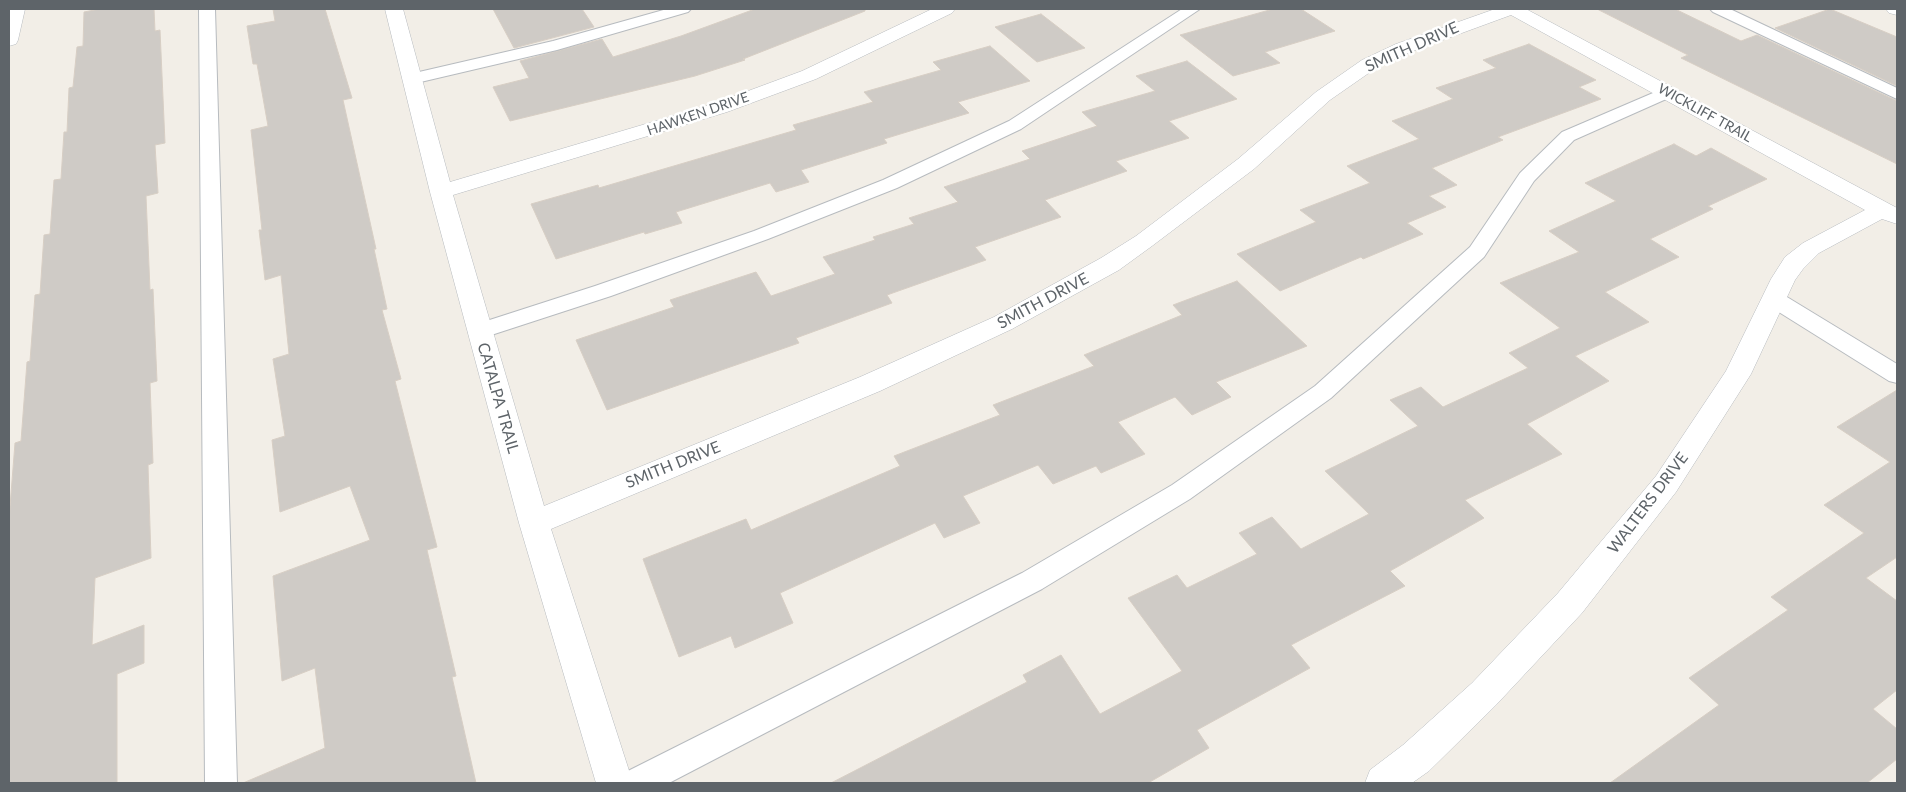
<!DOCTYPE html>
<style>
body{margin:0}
#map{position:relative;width:1906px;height:792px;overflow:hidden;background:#f2eee7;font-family:Lato,sans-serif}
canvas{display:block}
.frame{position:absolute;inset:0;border:10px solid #5e6469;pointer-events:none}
</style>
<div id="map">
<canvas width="1906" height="792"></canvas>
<div class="frame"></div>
</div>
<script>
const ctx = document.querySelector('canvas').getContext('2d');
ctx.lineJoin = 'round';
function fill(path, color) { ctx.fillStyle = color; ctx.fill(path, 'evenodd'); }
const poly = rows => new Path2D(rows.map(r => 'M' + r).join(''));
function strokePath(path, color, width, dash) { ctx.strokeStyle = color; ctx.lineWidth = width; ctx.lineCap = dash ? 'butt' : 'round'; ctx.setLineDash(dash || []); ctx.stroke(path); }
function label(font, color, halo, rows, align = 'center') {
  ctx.font = font + ' Lato,sans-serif'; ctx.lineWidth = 5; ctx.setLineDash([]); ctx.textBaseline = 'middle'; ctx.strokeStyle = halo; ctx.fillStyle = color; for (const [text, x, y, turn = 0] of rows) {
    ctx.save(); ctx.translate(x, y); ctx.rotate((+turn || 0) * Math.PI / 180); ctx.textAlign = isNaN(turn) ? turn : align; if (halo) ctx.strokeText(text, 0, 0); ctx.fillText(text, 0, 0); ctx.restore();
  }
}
const building = poly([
 [100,9,154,9,155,31,160,30,165,143,155,145,158,193,146,196,150,290,153,289,157,381,150,383,153,463,148,465,151,558,95,578,92,645,144,625,144,663,117,674,117,783,9,783,9,519,15,443,21,441,27,362,30,361,35,295,40,294,44,235,50,234,54,180,61,179,64,132,67,132,69,88,73,87,77,47,83,46,84,12,100,9],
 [273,9,325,9,352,98,343,100,376,249,374,249,387,309,382,310,401,379,395,381,437,547,427,550,456,676,452,677,476,783,243,783,325,748,315,668,282,681,273,576,370,540,350,486,280,512,272,440,285,436,273,359,289,354,281,275,265,280,259,230,262,230,251,130,268,126,257,64,253,64,247,26,275,21,273,9],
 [493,9,582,9,594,27,514,48,493,9],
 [755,9,865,9,865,11,743,59,745,60,695,76,510,121,493,87,529,78,520,61,602,39,613,57,681,36,755,9],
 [1273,9,1301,9,1335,31,1265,52,1280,63,1233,76,1180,35,1273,9],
 [1597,9,1675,9,1741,41,1757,35,1897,101,1897,164,1681,58,1688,55,1597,9],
 [1830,9,1897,37,1897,86,1775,28,1830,9],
 [1041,14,1085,48,1037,62,995,27,1041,14],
 [1529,44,1596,80,1579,87,1601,99,1498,137,1503,140,1432,168,1457,185,1429,196,1446,207,1407,223,1423,234,1363,259,1361,257,1280,291,1237,254,1316,222,1300,210,1370,183,1347,166,1419,139,1392,121,1453,99,1436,88,1496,68,1483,60,1529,44],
 [990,46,1030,81,958,102,969,113,884,139,887,143,801,170,809,182,776,192,770,183,676,212,682,223,645,234,644,232,556,259,531,204,598,185,599,188,796,130,793,125,873,102,864,92,941,70,933,62,990,46],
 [1187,61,1237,99,1169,121,1189,138,1116,161,1127,171,1045,200,1061,217,975,247,986,260,887,295,892,303,796,338,799,343,607,410,576,340,674,307,670,300,756,272,771,296,835,274,823,257,875,240,873,237,914,224,909,218,958,202,944,187,1030,159,1022,151,1097,126,1082,112,1155,91,1136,76,1187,61],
 [1674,144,1696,156,1711,148,1767,179,1708,206,1713,209,1650,239,1679,257,1605,292,1649,322,1575,356,1609,381,1527,424,1562,454,1465,500,1484,518,1390,571,1405,586,1291,645,1310,668,1197,730,1209,748,1148,783,831,783,1027,682,1023,675,1061,655,1100,714,1182,671,1128,598,1177,575,1187,588,1257,554,1239,533,1272,517,1301,549,1369,514,1325,471,1418,426,1390,400,1421,387,1443,407,1528,368,1509,353,1560,328,1500,283,1579,252,1549,231,1616,201,1585,183,1674,144],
 [1237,281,1307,346,1216,382,1231,397,1192,415,1175,397,1118,422,1145,454,1101,473,1096,466,1053,484,1038,465,963,496,980,523,944,538,935,523,780,593,793,623,735,648,731,636,679,657,643,559,746,519,751,530,900,466,894,456,1000,415,993,405,1094,366,1084,355,1182,315,1173,305,1237,281],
 [1897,390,1897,557,1866,578,1897,601,1897,690,1873,709,1897,729,1897,759,1867,783,1610,783,1719,705,1689,678,1788,610,1771,597,1864,533,1824,505,1890,462,1837,427,1897,390]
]);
fill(building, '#cfcbc6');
strokePath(building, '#d7cec4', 1);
const service = poly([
 [199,9,215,9,237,783,205,783,199,9],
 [667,9,691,9,688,12,557,50,412,84,406,83,404,79,406,75,553,41,667,9],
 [1182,9,1200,9,1021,129,897,188,768,239,611,296,479,339,471,336,468,331,471,326,595,286,754,231,883,180,1009,121,1182,9],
 [1710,9,1730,9,1897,88,1897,99,1713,12,1710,9],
 [1667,87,1673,88,1676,92,1673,96,1574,140,1534,181,1484,257,1331,398,1190,499,1042,589,669,783,621,783,626,772,1022,573,1172,485,1315,386,1470,247,1520,173,1562,132,1667,87],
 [1774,292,1782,294,1897,364,1897,383,1889,381,1766,304,1763,299,1766,294,1774,292]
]);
const minor = poly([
 [9,9,25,9,18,40,16,44,9,46,9,9],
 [385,9,403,9,450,182,713,104,802,71,932,9,955,9,952,13,816,79,727,112,453,195,544,506,860,377,994,317,1101,258,1136,236,1238,159,1316,92,1362,60,1396,44,1495,9,1526,9,1897,208,1897,224,1882,219,1819,253,1803,269,1795,280,1751,374,1676,492,1582,613,1496,705,1429,771,1412,783,1365,783,1370,770,1403,745,1472,683,1558,593,1656,476,1726,371,1771,279,1785,257,1803,243,1865,210,1511,15,1410,52,1376,68,1330,100,1254,169,1152,246,1119,270,1012,329,880,391,551,529,633,783,596,783,519,523,430,192,385,9],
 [1886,9,1897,9,1897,15,1889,13,1886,9]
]);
strokePath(service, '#b7bbbf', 2);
strokePath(minor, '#b7bbbf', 1);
fill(service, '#fff');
fill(minor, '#fff');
label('14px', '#5e6469', '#fff', [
 ["WICKLIFF TRAIL",1705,113,29],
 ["HAWKEN DRIVE",698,114,-19]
]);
label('16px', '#5e6469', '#fff', [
 ["SMITH DRIVE",1412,47,-24],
 ["SMITH DRIVE",1043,301,-28],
 ["CATALPA TRAIL",498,398,74],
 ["SMITH DRIVE",673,465,-22],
 ["WALTERS DRIVE",1648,503,-53]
]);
</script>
